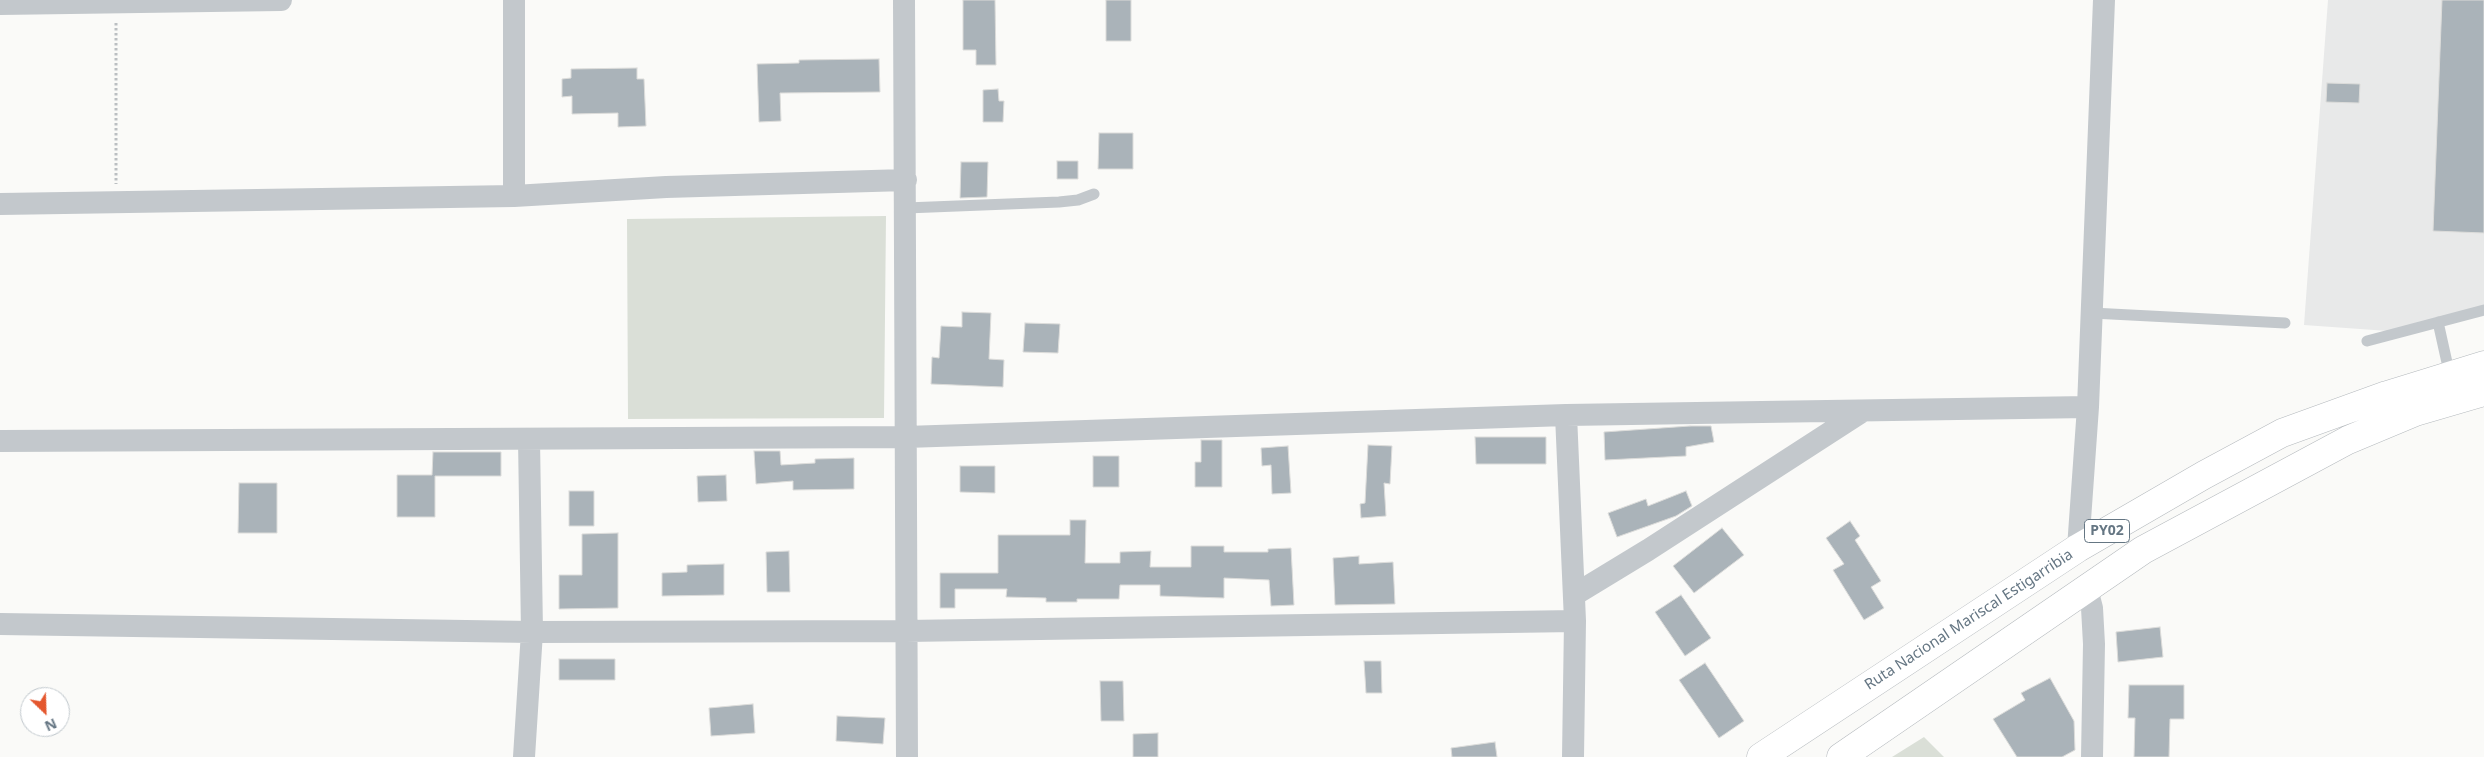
<!DOCTYPE html>
<style>
body{margin:0}
#map{position:relative;width:2484px;height:757px;overflow:hidden;background:#fafaf8;font-family:"Noto Sans",sans-serif}
canvas{display:block}
.north{position:absolute;left:20px;top:687px;width:50px;height:50px;box-sizing:border-box;background:#fff;border:1px solid #c1c8cd;border-radius:50%;rotate:156deg;font-size:14px;font-weight:700;line-height:20px;text-align:center;color:#657683}
.north::after{content:'';display:block;margin:auto;width:18px;height:22px;background:#e4572e;clip-path:polygon(50% 0,100% 100%,50% 72%,0 100%)}
</style>
<div id="map">
<canvas width="2484" height="757"></canvas>
<div class="north">N</div>
</div>
<script>
const ctx = document.querySelector('canvas').getContext('2d');
ctx.lineJoin = 'round';
function fill(path, color) { ctx.fillStyle = color; ctx.fill(path, 'evenodd'); }
const poly = rows => new Path2D(rows.map(r => 'M' + r).join(''));
function strokePath(path, color, width, dash) { ctx.strokeStyle = color; ctx.lineWidth = width; ctx.lineCap = dash ? 'butt' : 'round'; ctx.setLineDash(dash || []); ctx.stroke(path); }
function label(font, color, halo, rows, align = 'center') {
  ctx.font = font + ' "Noto Sans",sans-serif'; ctx.lineWidth = 5; ctx.setLineDash([]); ctx.textBaseline = 'middle'; ctx.strokeStyle = halo; ctx.fillStyle = color; for (const [text, x, y, turn = 0] of rows) {
    ctx.save(); ctx.translate(x, y); ctx.rotate((+turn || 0) * Math.PI / 180); ctx.textAlign = isNaN(turn) ? turn : align; if (halo) ctx.strokeText(text, 0, 0); ctx.fillText(text, 0, 0); ctx.restore();
  }
}
fill(poly([
 [2328,0,2484,0,2484,310,2388,331,2304,325]
]), '#e8e9e9');
fill(poly([
 [886,216,884,418,628,419,627,219],
 [1924,737,1944,757,1892,757]
]), '#dadfd7');
const building = poly([
 [963,0,995,0,996,65,976,65,976,50,963,50,963,0],
 [1106,0,1131,0,1131,41,1106,41,1106,0],
 [2442,0,2484,0,2484,233,2433,231,2442,0],
 [879,59,880,92,780,93,781,121,759,122,757,64,799,63,799,60,879,59],
 [637,68,637,79,644,79,646,126,618,127,618,113,572,114,572,96,562,97,562,79,571,78,571,69,637,68],
 [2327,83,2360,84,2359,103,2326,102,2327,83],
 [998,89,999,101,1004,101,1003,122,983,122,983,90,998,89],
 [1099,133,1133,133,1133,169,1098,169,1099,133],
 [1057,161,1078,161,1078,179,1057,179,1057,161],
 [961,162,988,162,987,197,960,198,961,162],
 [962,312,991,313,989,359,1004,360,1003,387,931,384,932,357,939,358,941,326,962,327,962,312],
 [1025,323,1060,324,1058,353,1023,352,1025,323],
 [1690,426,1711,426,1714,442,1686,447,1686,456,1605,460,1604,432,1690,426],
 [1475,437,1546,437,1546,464,1476,464,1475,437],
 [1201,440,1222,440,1222,487,1195,487,1195,462,1201,462,1201,440],
 [1368,445,1392,446,1390,484,1384,483,1386,516,1361,518,1360,504,1365,503,1368,445],
 [1288,446,1291,493,1272,494,1271,465,1262,466,1261,448,1288,446],
 [754,451,780,451,781,465,815,463,815,459,854,458,854,489,793,490,793,481,756,484,754,451],
 [433,452,501,452,501,476,435,476,435,517,397,517,397,475,432,475,433,452],
 [1093,456,1119,456,1119,487,1093,487,1093,456],
 [960,466,995,466,995,493,960,492,960,466],
 [726,475,727,501,698,502,697,476,726,475],
 [239,483,277,483,277,533,238,533,239,483],
 [569,491,594,491,594,526,569,526,569,491],
 [1686,491,1692,506,1676,516,1617,537,1608,513,1646,499,1648,506,1686,491],
 [1070,520,1086,520,1085,563,1120,563,1120,552,1151,551,1150,567,1191,567,1191,546,1224,546,1224,552,1268,552,1268,549,1291,548,1294,605,1271,606,1269,580,1224,578,1224,598,1160,596,1160,585,1120,585,1119,599,1077,599,1077,602,1046,602,1046,598,1006,597,1007,589,955,589,955,608,940,608,940,573,998,573,998,535,1070,535,1070,520],
 [1850,521,1860,536,1855,540,1881,581,1871,587,1884,608,1864,620,1833,570,1844,564,1826,538,1850,521],
 [1722,528,1744,555,1694,593,1673,566,1722,528],
 [618,533,618,608,559,609,559,575,582,575,582,534,618,533],
 [789,551,790,592,767,592,766,552,789,551],
 [1359,556,1359,564,1393,562,1395,604,1335,605,1333,558,1359,556],
 [724,564,724,595,662,596,662,573,687,572,687,565,724,564],
 [1681,595,1711,638,1685,656,1655,612,1681,595],
 [2160,627,2163,657,2118,662,2116,632,2160,627],
 [559,659,615,659,615,680,559,680,559,659],
 [1364,661,1381,661,1382,693,1366,693,1364,661],
 [1705,663,1744,721,1719,738,1679,680,1705,663],
 [2050,678,2074,721,2075,750,2062,757,2017,757,1993,719,2025,700,2021,693,2050,678],
 [1100,681,1123,681,1124,721,1101,721,1100,681],
 [2129,685,2184,685,2184,719,2170,719,2169,757,2134,757,2135,718,2128,718,2129,685],
 [753,704,755,733,711,736,709,708,753,704],
 [837,716,885,718,883,744,836,741,837,716],
 [1158,733,1158,757,1133,757,1133,734,1158,733],
 [1495,742,1497,757,1452,757,1451,748,1495,742]
]);
fill(building, '#aab3b9');
strokePath(building, '#dcdcda', 1);
const trunk = poly([
 [1761,757,2078,548,2204,475,2282,433,2387,395,2484,365],
 [1841,757,2143,550,2348,440,2415,412,2484,392]
]);
strokePath(trunk, '#b4b9bd', 29);
strokePath(poly([
 [116,23,116,184]
]), '#bbbfc2', 3, [2.5, 2.5]);
strokePath(poly([
 [906,208,1059,202,1078,200,1094,194],
 [2092,313,2285,323],
 [2438,322,2450,376],
 [2367,341,2484,310]
]), '#c3c8cc', 11);
strokePath(poly([
 [904,0,907,757],
 [0,4,281,0],
 [514,196,514,0],
 [0,204,514,196,666,187,906,180],
 [1566,415,2088,407],
 [529,439,532,632,906,631,1575,621],
 [0,441,906,437,1566,415,1575,621,1573,757],
 [2078,548,2088,407,2104,0],
 [2087,589,2092,608,2094,644,2092,757],
 [1574,595,1648,550,1863,411],
 [0,624,532,632,524,757]
]), '#c3c8cc', 22);
strokePath(trunk, '#fff', 28);
for (const [x, y, w] of [
 [2107,531,45]
]) { const box = new Path2D(); box.roundRect(x - w / 2, y - 11.5, w, 23, 4); ctx.fillStyle = '#fff'; ctx.fill(box); strokePath(box, '#657683', 1); }
label('bold 14px', '#657683', null, [
 ["PY02",2107,531]
]);
label('15px', '#657683', '#fff', [
 ["Ruta Nacional Mariscal Estigarribia",1969,620,-33]
]);
</script>
